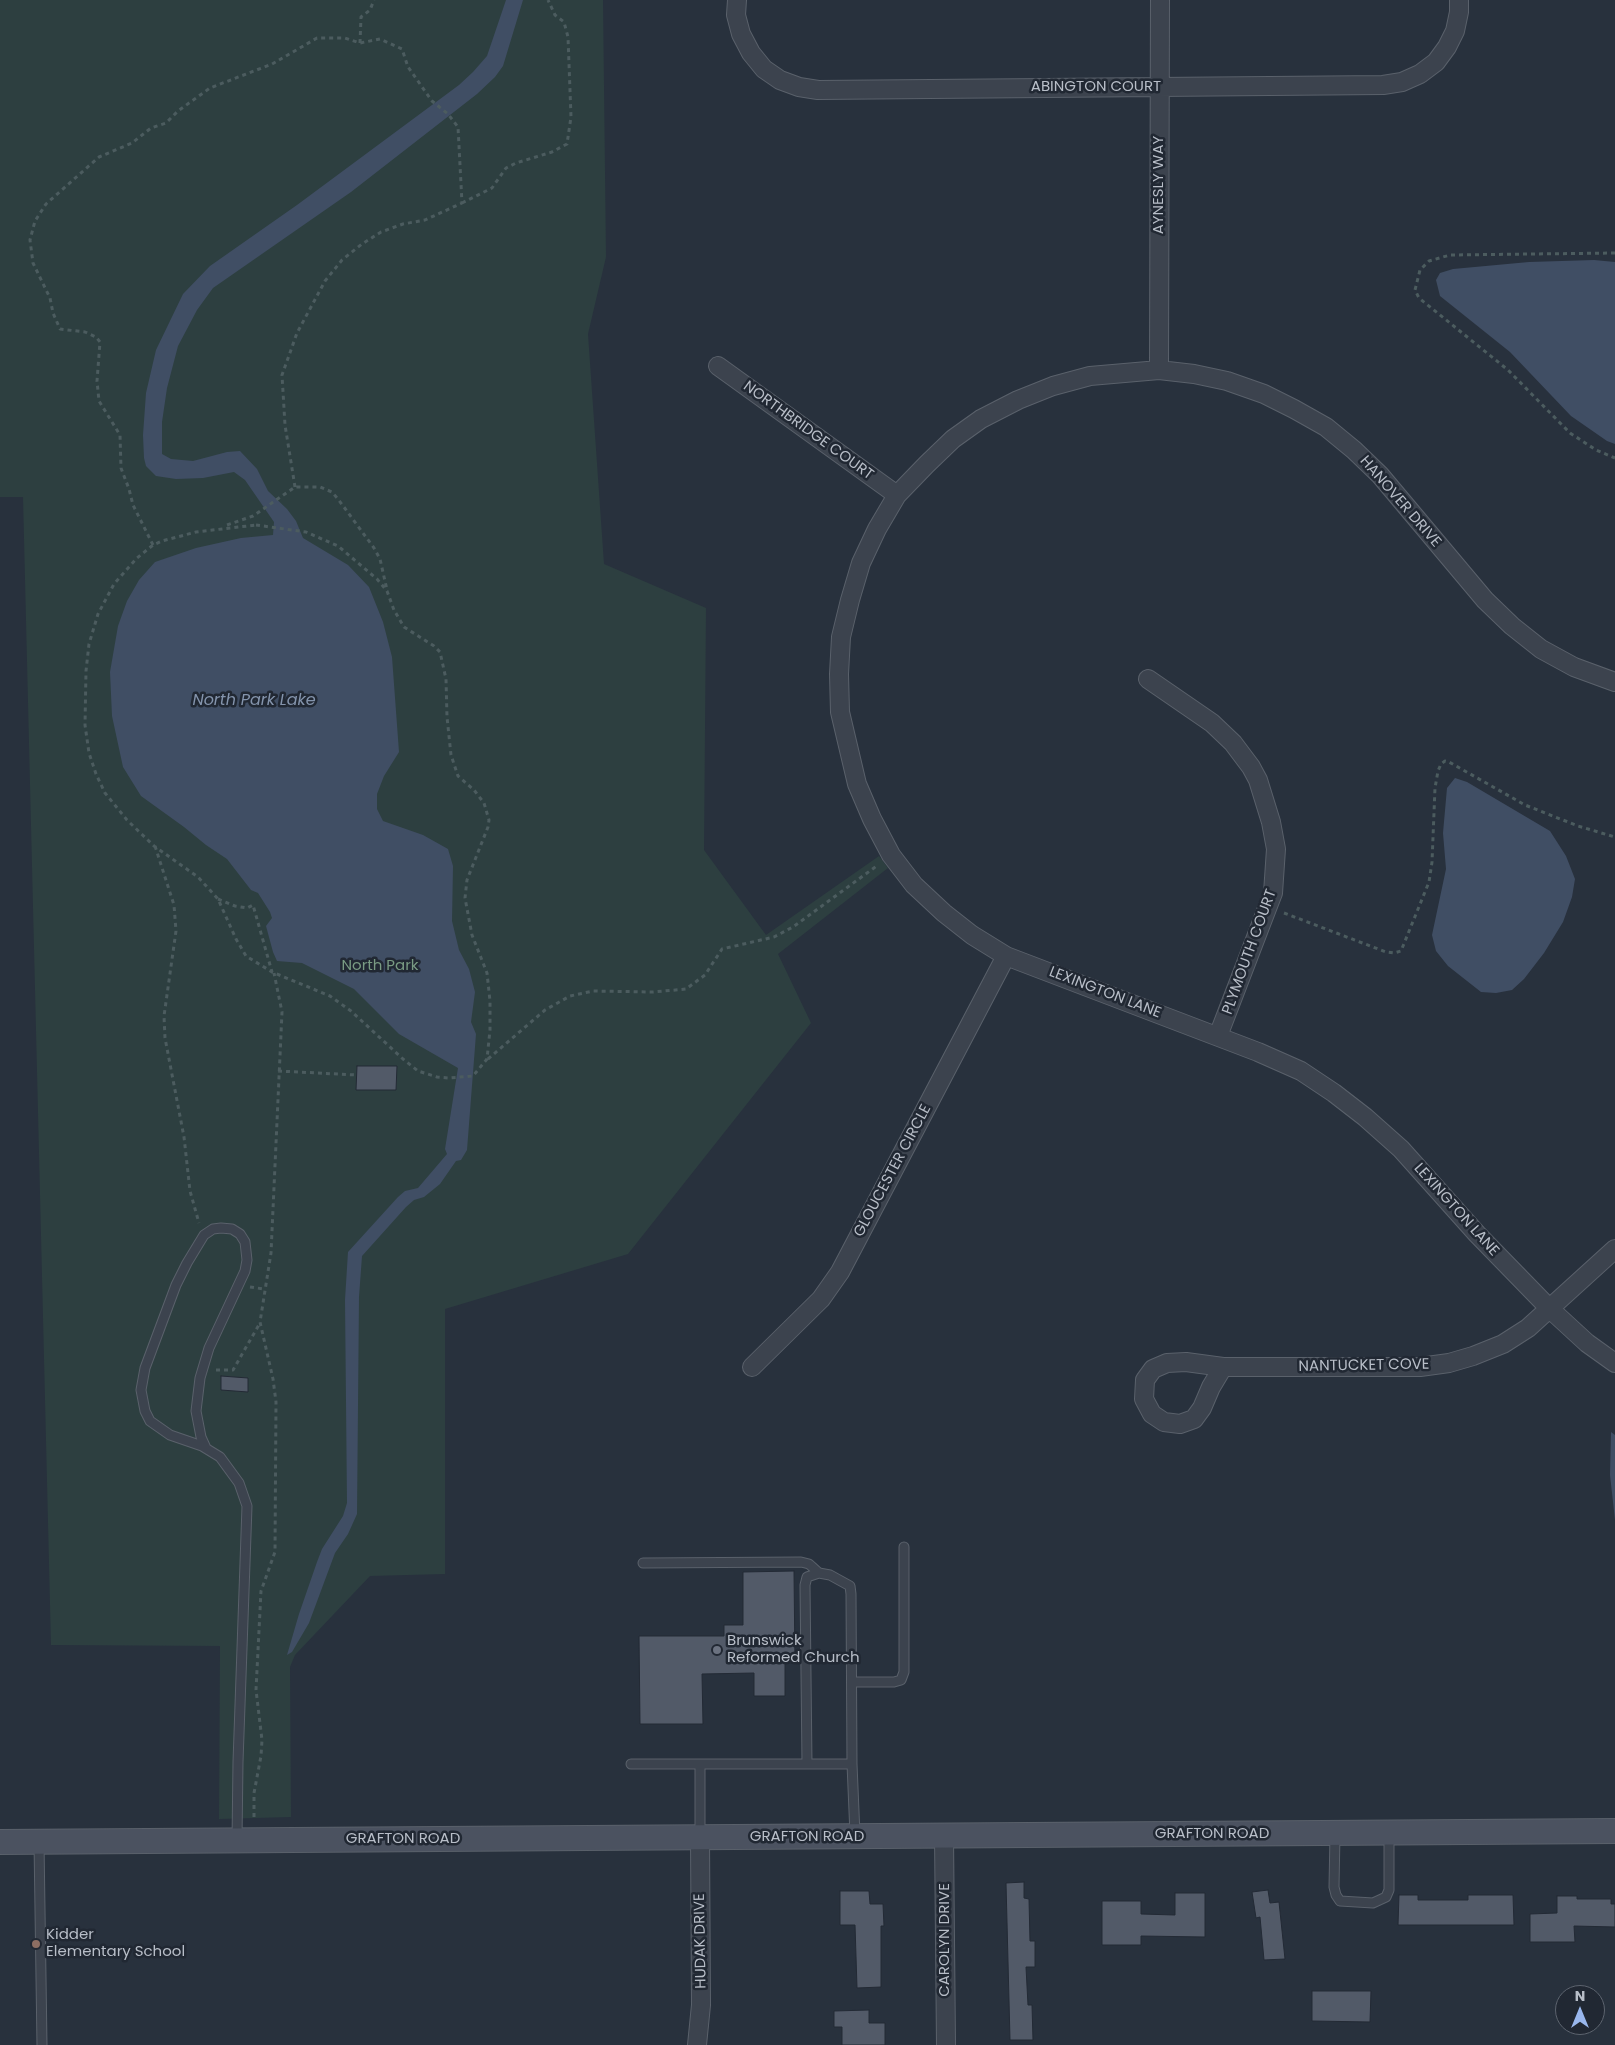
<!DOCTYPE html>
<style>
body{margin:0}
#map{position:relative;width:1615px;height:2045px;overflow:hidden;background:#28313d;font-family:Poppins,sans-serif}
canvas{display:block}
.north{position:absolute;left:1555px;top:1985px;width:50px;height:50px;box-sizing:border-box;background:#212833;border:1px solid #5d646f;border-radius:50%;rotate:0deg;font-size:14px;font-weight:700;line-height:20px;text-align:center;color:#b8bec8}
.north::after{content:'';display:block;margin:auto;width:18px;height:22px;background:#99b7ed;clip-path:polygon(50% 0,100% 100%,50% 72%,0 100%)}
</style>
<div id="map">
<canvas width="1615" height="2045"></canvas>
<div class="north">N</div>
</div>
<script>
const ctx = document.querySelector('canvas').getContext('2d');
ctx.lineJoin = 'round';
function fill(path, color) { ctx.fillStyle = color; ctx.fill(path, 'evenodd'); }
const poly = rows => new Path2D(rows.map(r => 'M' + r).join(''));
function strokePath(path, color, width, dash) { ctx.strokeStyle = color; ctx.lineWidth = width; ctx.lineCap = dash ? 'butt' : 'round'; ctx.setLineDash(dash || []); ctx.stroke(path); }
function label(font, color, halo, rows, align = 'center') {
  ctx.font = font + ' Poppins,sans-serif'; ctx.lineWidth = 5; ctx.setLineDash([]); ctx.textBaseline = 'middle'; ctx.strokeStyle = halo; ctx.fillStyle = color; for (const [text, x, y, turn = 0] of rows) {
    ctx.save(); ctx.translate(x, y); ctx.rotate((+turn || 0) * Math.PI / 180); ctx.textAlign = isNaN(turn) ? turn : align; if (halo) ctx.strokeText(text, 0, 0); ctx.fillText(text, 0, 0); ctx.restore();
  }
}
fill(poly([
 [0,0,603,0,606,257,588,334,604,564,706,608,704,850,766,935,879,856,888,868,778,954,811,1023,628,1254,445,1309,445,1574,370,1576,295,1655,290,1667,291,1817,219,1819,220,1646,51,1645,23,497,0,497]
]), '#2d3f40');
fill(poly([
 [506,0,523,0,503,66,495,77,477,94,351,192,213,288,197,310,178,346,167,388,162,422,162,454,171,459,193,461,227,452,240,451,257,469,268,491,287,509,296,521,303,538,348,565,369,587,383,622,392,657,399,752,384,776,377,794,377,809,383,821,423,835,448,849,453,866,452,921,459,950,469,969,475,992,471,1022,476,1034,467,1150,461,1160,456,1161,440,1184,424,1197,414,1200,406,1207,362,1256,359,1297,357,1514,348,1534,335,1553,309,1623,292,1652,287,1655,299,1614,317,1562,322,1549,343,1516,347,1503,345,1300,348,1252,398,1197,405,1191,418,1188,447,1154,445,1149,458,1068,399,1034,354,989,302,963,277,961,273,952,266,926,272,918,270,912,258,893,251,890,227,859,206,845,184,827,141,796,123,767,112,716,110,672,118,626,127,601,139,580,155,562,196,548,241,538,273,535,274,522,245,480,234,472,203,478,176,479,156,476,146,466,144,458,143,435,146,393,156,350,183,294,210,266,297,205,459,85,473,72,487,56],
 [1594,260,1615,262,1615,444,1607,441,1571,416,1510,352,1440,296,1436,280,1440,273,1453,269,1529,262],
 [1455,778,1467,782,1550,831,1566,856,1575,879,1572,897,1563,922,1544,953,1524,979,1512,990,1496,993,1481,992,1448,966,1436,951,1432,935,1446,869,1443,833,1447,788],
 [1611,1432,1615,1435,1615,1520,1610,1475]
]), '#404e64');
const building = poly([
 [357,1066,397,1066,396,1090,356,1090,357,1066],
 [221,1376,248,1378,248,1392,221,1390,221,1376],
 [794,1571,795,1663,785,1663,785,1696,754,1696,754,1673,702,1674,703,1724,640,1724,639,1636,724,1636,724,1625,743,1625,743,1572,794,1571],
 [1024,1882,1024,1898,1029,1899,1030,1941,1035,1941,1035,1967,1026,1967,1028,2005,1032,2005,1033,2040,1010,2040,1006,1883,1024,1882],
 [1268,1890,1270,1903,1279,1902,1285,1959,1264,1960,1260,1917,1256,1918,1252,1892,1268,1890],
 [840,1891,869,1891,870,1904,883,1904,884,1926,881,1926,881,1987,857,1988,855,1925,840,1925,840,1891],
 [1175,1893,1205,1893,1205,1937,1141,1936,1141,1945,1102,1945,1102,1901,1141,1901,1141,1914,1175,1915,1175,1893],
 [1399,1895,1418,1895,1418,1900,1468,1900,1468,1895,1513,1895,1514,1925,1398,1925,1399,1895],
 [1557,1896,1577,1896,1577,1899,1611,1899,1611,1904,1615,1904,1615,1927,1574,1926,1575,1942,1530,1942,1530,1914,1557,1913,1557,1896],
 [1312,1991,1371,1991,1370,2022,1312,2021,1312,1991],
 [869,2010,869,2023,885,2023,885,2045,842,2045,842,2027,834,2027,834,2011,869,2010]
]);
fill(building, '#525a68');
strokePath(building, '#232a35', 1);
const lane = poly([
 [206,1448,201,1437,196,1411,200,1378,209,1348,245,1271,247,1260,245,1242,240,1234,232,1229,221,1228,213,1229,204,1235,187,1263,176,1285,145,1368,141,1390,145,1411,150,1421,170,1435,202,1446,220,1457,239,1483,247,1506,238,1762,237,1840],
 [643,1563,801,1562,809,1564,819,1573],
 [852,1682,894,1682,901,1680,904,1672,904,1547],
 [631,1764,700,1764],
 [807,1764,805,1585,807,1577,819,1573,830,1575,850,1586,851,1594,852,1764],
 [1335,1834,1334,1887,1336,1895,1340,1901,1373,1903,1386,1897,1389,1890,1389,1835],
 [700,1837,700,1764,852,1764,855,1835],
 [39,1842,42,2045]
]);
const street = poly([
 [737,0,736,15,741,34,751,53,764,69,780,80,799,87,818,90,1383,85,1402,82,1420,74,1436,62,1447,47,1455,31,1459,12,1459,0],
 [718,366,897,495],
 [1159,370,1160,0],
 [1148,679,1212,723,1233,743,1251,767,1258,780,1271,822,1276,849,1273,893,1218,1036],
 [1615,682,1574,667,1541,649,1512,626,1485,600,1380,475,1354,450,1326,427,1294,409,1264,394,1227,381,1194,374,1159,370,1090,376,1053,386,1018,400,981,419,953,439,927,464,897,495,877,529,861,563,850,600,841,637,839,674,840,712,857,784,872,819,891,855,914,885,944,913,972,935,1006,956,1258,1052,1301,1071,1334,1093,1365,1117,1401,1149,1477,1234,1550,1309,1587,1343,1615,1363],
 [752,1367,821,1299,840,1272,1006,956],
 [1223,1367,1211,1387,1202,1408,1194,1419,1180,1424,1164,1422,1152,1414,1144,1399,1145,1380,1153,1369,1167,1363,1186,1362,1223,1367,1420,1367,1449,1363,1473,1356,1503,1344,1528,1328,1615,1249],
 [944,1836,946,2045],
 [697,2045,701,2005,700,1837]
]);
const secondary = poly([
 [0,1842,1615,1831]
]);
strokePath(lane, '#5a616b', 11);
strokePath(street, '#5a616b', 20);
strokePath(secondary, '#5a616b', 26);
strokePath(poly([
 [360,43,361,17,370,10,374,0],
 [462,203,492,188,506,168,516,163,552,152,567,144,571,117,568,37,564,22,555,15,548,0],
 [1615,253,1450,255,1429,261,1420,270,1415,290,1419,298,1508,370,1570,433,1596,450,1615,458],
 [227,525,253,516,295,487,320,487,332,492,338,499,374,548,380,559,387,590],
 [256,525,306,532,338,546,377,579,387,591,394,610,404,627,434,646,440,652,446,679,447,717,451,755,458,776,474,790,484,803,489,820,488,827,467,880,465,898,472,935,487,973,490,1001,490,1030,487,1059,473,1076,449,1078,437,1077,418,1071,403,1059,351,1011,330,996,272,972,246,956,236,939,218,899,198,877,154,846,127,820,105,793,96,774,89,753,85,725,86,671,89,644,98,614,114,584,137,558,153,545,162,541,196,532,256,525],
 [153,545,133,505,129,489,121,468,120,435,99,401,97,381,100,342,96,337,85,332,60,329,53,313,50,298,33,263,30,240,35,221,46,204,99,157,132,143,151,128,166,123,178,111,210,88,272,64,317,38,345,38,360,43,380,39,402,49,408,67,432,101,448,114,458,127,462,203,425,220,403,224,381,232,362,244,342,260,325,281,297,333,282,375,285,425,295,487],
 [155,846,174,905,176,931,164,1016,165,1038,184,1137,190,1191,199,1223],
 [218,899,235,906,247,908,253,905,272,972],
 [1284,913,1386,952,1394,953,1401,951,1429,882,1432,862,1435,788,1438,771,1441,764,1445,761,1449,762,1525,805,1578,826,1615,837],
 [488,1059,545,1010,570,996,593,991,653,992,686,989,705,975,722,949,774,937,793,927,878,865],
 [278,1071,357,1075],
 [250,1287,264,1289],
 [216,1370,233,1370,260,1323],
 [254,1817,254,1793,261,1756,262,1740,256,1690,261,1591,275,1552,276,1402,273,1379,260,1322,271,1253,282,1012,274,973]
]), '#4c5c5f', 3, [4, 4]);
strokePath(lane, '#3c434e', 9);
strokePath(street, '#3c434e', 18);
strokePath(secondary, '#4b5260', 24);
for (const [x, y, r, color] of [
 [717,1650,5,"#6b7280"],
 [36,1944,5,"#8d6e63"]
]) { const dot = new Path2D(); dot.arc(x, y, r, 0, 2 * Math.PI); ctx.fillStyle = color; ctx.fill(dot); strokePath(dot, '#212833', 2); }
label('15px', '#b8bec8', '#212833', [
 ["ABINGTON COURT",1096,87],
 ["AYNESLY WAY",1159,185,-90],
 ["NORTHBRIDGE COURT",808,431,36],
 ["HANOVER DRIVE",1400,502,49],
 ["PLYMOUTH COURT",1250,952,-70],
 ["LEXINGTON LANE",1105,993,21],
 ["GLOUCESTER CIRCLE",893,1171,-62],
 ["LEXINGTON LANE",1456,1210,48],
 ["NANTUCKET COVE",1364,1366,-1],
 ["GRAFTON ROAD",1212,1834],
 ["GRAFTON ROAD",807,1837],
 ["GRAFTON ROAD",403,1839],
 ["CAROLYN DRIVE",945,1940,-90],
 ["HUDAK DRIVE",701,1941,-91]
]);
label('15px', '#799b83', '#212833', [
 ["North Park",380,966]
]);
label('15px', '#b8bec8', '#212833', [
 ["Brunswick",727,1641],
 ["Reformed Church",727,1658],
 ["Kidder",46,1935],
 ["Elementary School",46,1952]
], 'left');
label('italic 16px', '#8494ac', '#212833', [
 ["North Park Lake",254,701]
]);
</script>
